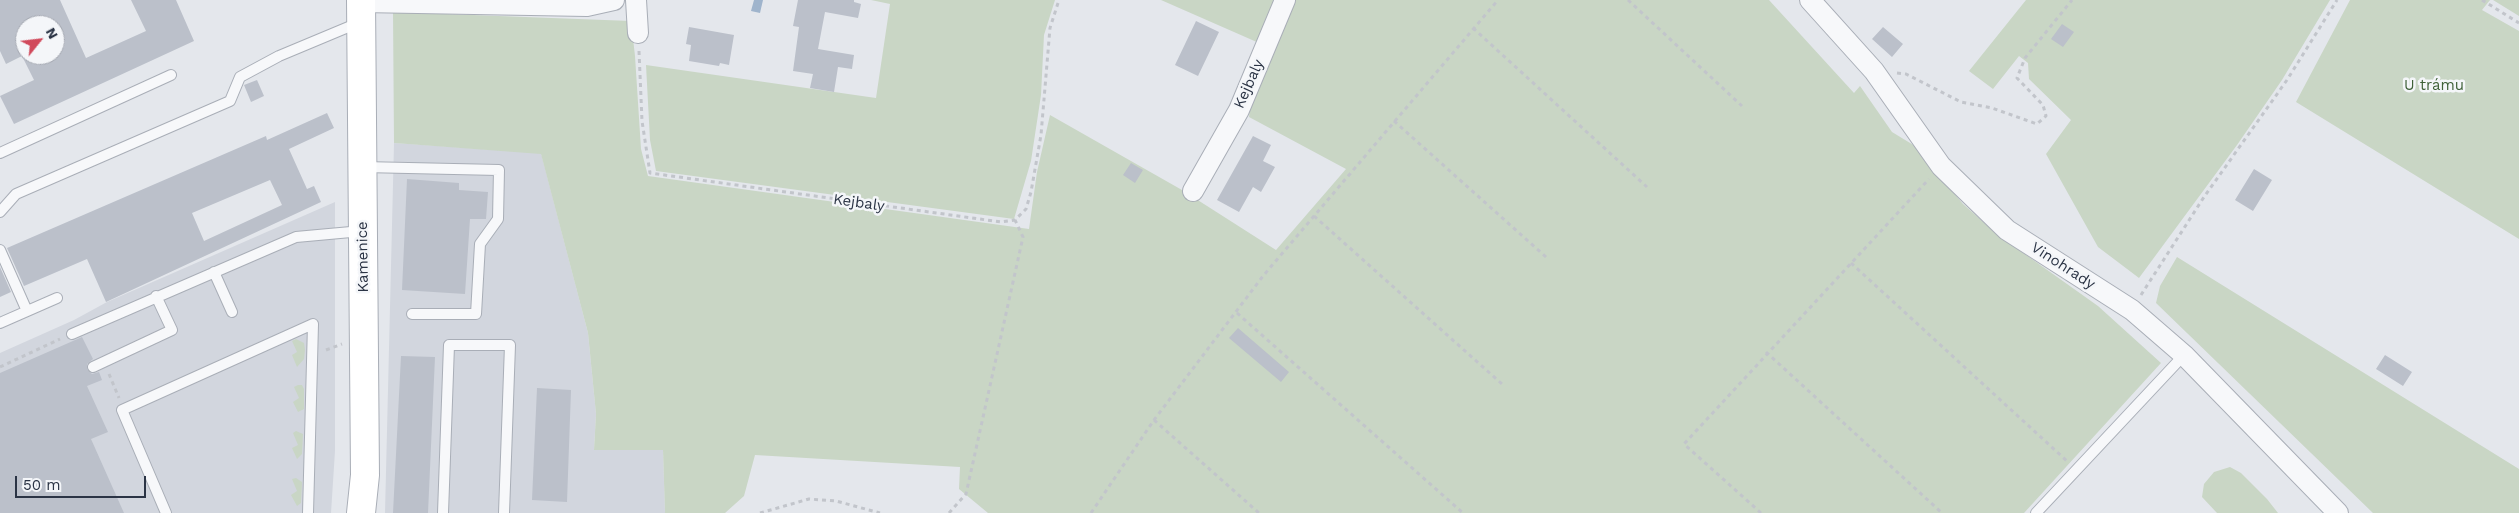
<!DOCTYPE html>
<meta charset="utf-8">
<style>
body{margin:0}
#map{position:relative;width:2519px;height:513px;overflow:hidden;background:#e4e7ec;font-family:"Work Sans",sans-serif}
canvas{display:block}
.north{position:absolute;left:15px;top:15px;width:50px;height:50px;box-sizing:border-box;background:#f4f6f9;border:1px solid #a4a8b1;border-radius:50%;rotate:61deg;font-size:14px;font-weight:700;line-height:20px;text-align:center;color:#2b3445}
.north::after{content:'';display:block;margin:auto;width:18px;height:22px;background:#d1495b;clip-path:polygon(50% 0,100% 100%,50% 72%,0 100%)}
.scale{position:absolute;left:15px;top:476px;width:131px;height:22px;box-sizing:border-box;border:2px solid #2b3445;border-top:0;padding-left:6px;font-size:15px;line-height:18px;white-space:nowrap;color:#2b3445;-webkit-text-stroke:4px #f4f6f9;paint-order:stroke}
</style>
<div id="map">
<canvas width="2519" height="513"></canvas>
<div class="north">N</div>
<div class="scale">50 m</div>
</div>
<script>
const ctx = document.querySelector('canvas').getContext('2d');
ctx.lineJoin = 'round';
function fill(path, color) { ctx.fillStyle = color; ctx.fill(path, 'evenodd'); }
const poly = rows => new Path2D(rows.map(r => 'M' + r).join(''));
function strokePath(path, color, width, dash) { ctx.strokeStyle = color; ctx.lineWidth = width; ctx.lineCap = dash ? 'butt' : 'round'; ctx.setLineDash(dash || []); ctx.stroke(path); }
function label(font, color, halo, rows, align = 'center') {
  ctx.font = font + ' "Work Sans",sans-serif'; ctx.lineWidth = 5; ctx.setLineDash([]); ctx.textBaseline = 'middle'; ctx.strokeStyle = halo; ctx.fillStyle = color; for (const [text, x, y, turn = 0] of rows) {
    ctx.save(); ctx.translate(x, y); ctx.rotate((+turn || 0) * Math.PI / 180); ctx.textAlign = isNaN(turn) ? turn : align; if (halo) ctx.strokeText(text, 0, 0); ctx.fillText(text, 0, 0); ctx.restore();
  }
}
fill(poly([
 [394,143,541,153,588,333,596,414,594,449,663,450,665,513,385,513],
 [335,202,335,451,331,513,0,513,0,353,74,320,107,302]
]), '#d2d6de');
fill(poly([
 [871,0,1055,0,1044,35,1041,95,1031,161,1014,219,656,171,650,140,646,65,876,98,890,4],
 [1161,0,1277,0,1259,43],
 [1296,0,1769,0,1854,93,1860,86,1892,132,1915,146,1963,204,1998,235,2098,306,2161,363,2024,513,988,513,959,489,960,467,755,455,744,496,725,513,665,513,663,450,594,450,596,414,588,333,541,154,394,143,393,12,631,21,635,56,641,149,648,176,1029,229,1037,172,1050,115,1182,190,1276,250,1346,169,1249,117,1250,108],
 [2026,0,2330,0,2282,80,2237,145,2139,278,2098,247,2046,154,2071,120,2029,79,2028,63,2019,56,1993,89,1969,71],
 [2350,0,2490,0,2482,10,2519,31,2519,239,2296,102],
 [2493,0,2519,0,2519,16],
 [2177,257,2519,469,2519,513,2373,513,2156,303,2160,286],
 [296,339,304,343,305,350,304,359,297,367,292,355,297,352,292,341],
 [298,385,302,385,304,389,304,409,298,412,293,402,299,398,294,387],
 [296,431,303,434,302,454,297,459,292,448,298,445,293,433],
 [2230,467,2241,473,2267,499,2278,513,2217,513,2202,497,2204,484,2214,472],
 [296,478,302,482,301,503,297,506,291,495,297,491,292,479]
]), '#c9d6c5');
fill(poly([
 [754,0,763,0,760,13,751,11]
]), '#9fb4cc');
fill(poly([
 [0,0,60,0,86,58,146,31,131,0,176,0,194,41,14,124,0,96,34,80,22,56,6,64,0,51],
 [25,25,55,25,55,55,24,55],
 [798,0,854,0,854,2,861,4,858,18,825,12,818,49,854,55,852,69,838,67,834,92,810,88,813,74,793,71,799,27,793,26],
 [1196,21,1219,32,1198,76,1175,65],
 [2062,24,2074,32,2063,47,2051,39],
 [689,27,734,35,729,65,720,63,719,66,689,61,691,45,686,44],
 [1883,27,1903,44,1892,57,1872,39],
 [257,80,264,96,251,102,244,85],
 [327,113,334,128,289,149,307,189,314,186,321,202,106,302,87,259,24,286,7,248,266,136,267,140],
 [270,180,282,205,204,241,192,213],
 [1253,136,1271,145,1263,161,1275,167,1261,192,1253,187,1239,212,1217,200],
 [1131,163,1143,170,1135,183,1123,175],
 [2254,169,2272,180,2253,211,2235,200],
 [407,179,459,183,459,190,488,192,486,219,470,219,465,294,402,290],
 [0,267,11,292,0,297],
 [1238,328,1289,372,1281,382,1229,338],
 [82,337,93,359,87,364,87,369,92,374,99,372,102,380,87,386,108,432,91,439,124,513,0,513,0,373],
 [2385,355,2412,372,2403,386,2376,369],
 [401,356,435,357,428,513,393,513],
 [537,388,571,390,567,502,532,500]
]), '#bbc0ca');
const lane = poly([
 [0,153,171,75],
 [363,167,499,170,498,219,480,244,476,314,412,314],
 [0,212,16,194,230,101,240,77,279,56,358,23],
 [0,250,27,311],
 [214,272,232,312],
 [0,323,57,298],
 [72,334,296,237,362,231],
 [93,367,172,330,156,296],
 [166,513,122,410,313,324,308,513],
 [443,513,449,345,510,345,504,513],
 [2036,513,2184,355]
]);
const street = poly([
 [636,0,638,33],
 [1810,0,1874,71,1941,166,2007,230,2132,310,2184,355,2338,513],
 [361,2,587,6,614,0],
 [1193,191,1239,110,1285,0]
]);
const secondary = poly([
 [361,0,365,475,361,513]
]);
strokePath(lane, '#a9aeb7', 12);
strokePath(street, '#a9aeb7', 22);
strokePath(secondary, '#a9aeb7', 30);
strokePath(poly([
 [1628,0,1742,106],
 [2482,0,2519,23],
 [1473,28,1647,187],
 [639,51,642,121,650,173,1001,222,1015,220,1026,209,1031,192,1041,135,1050,28,1059,0],
 [1897,73,1906,74,1961,102,1992,108,2037,124,2046,116,2043,105,2017,78,2025,58,2072,0],
 [1394,121,1546,257],
 [1314,216,1502,384],
 [1851,263,2068,462],
 [2141,295,2204,197,2287,80,2337,0],
 [1237,313,1463,513],
 [326,350,342,344],
 [1766,352,1942,513],
 [0,367,60,339],
 [109,374,119,398],
 [1154,420,1259,513],
 [760,513,809,499,836,501,880,513],
 [949,513,966,494,1023,237,1015,220],
 [1091,513,1154,420,1263,276,1498,0],
 [1761,513,1684,444,1929,179]
]), '#c2c5cb', 3, [4, 4]);
strokePath(lane, '#f7f8fa', 10);
strokePath(street, '#f7f8fa', 20);
strokePath(secondary, '#fff', 28);
label('15px', '#2b3445', '#f4f6f9', [
 ["Kejbaly",1249,84,-66],
 ["Kejbaly",859,203,8],
 ["Kamenice",363,257,-91],
 ["Vinohrady",2063,266,33]
]);
label('15px', '#3f6138', '#f4f6f9', [
 ["U trámu",2434,86]
]);
</script>
